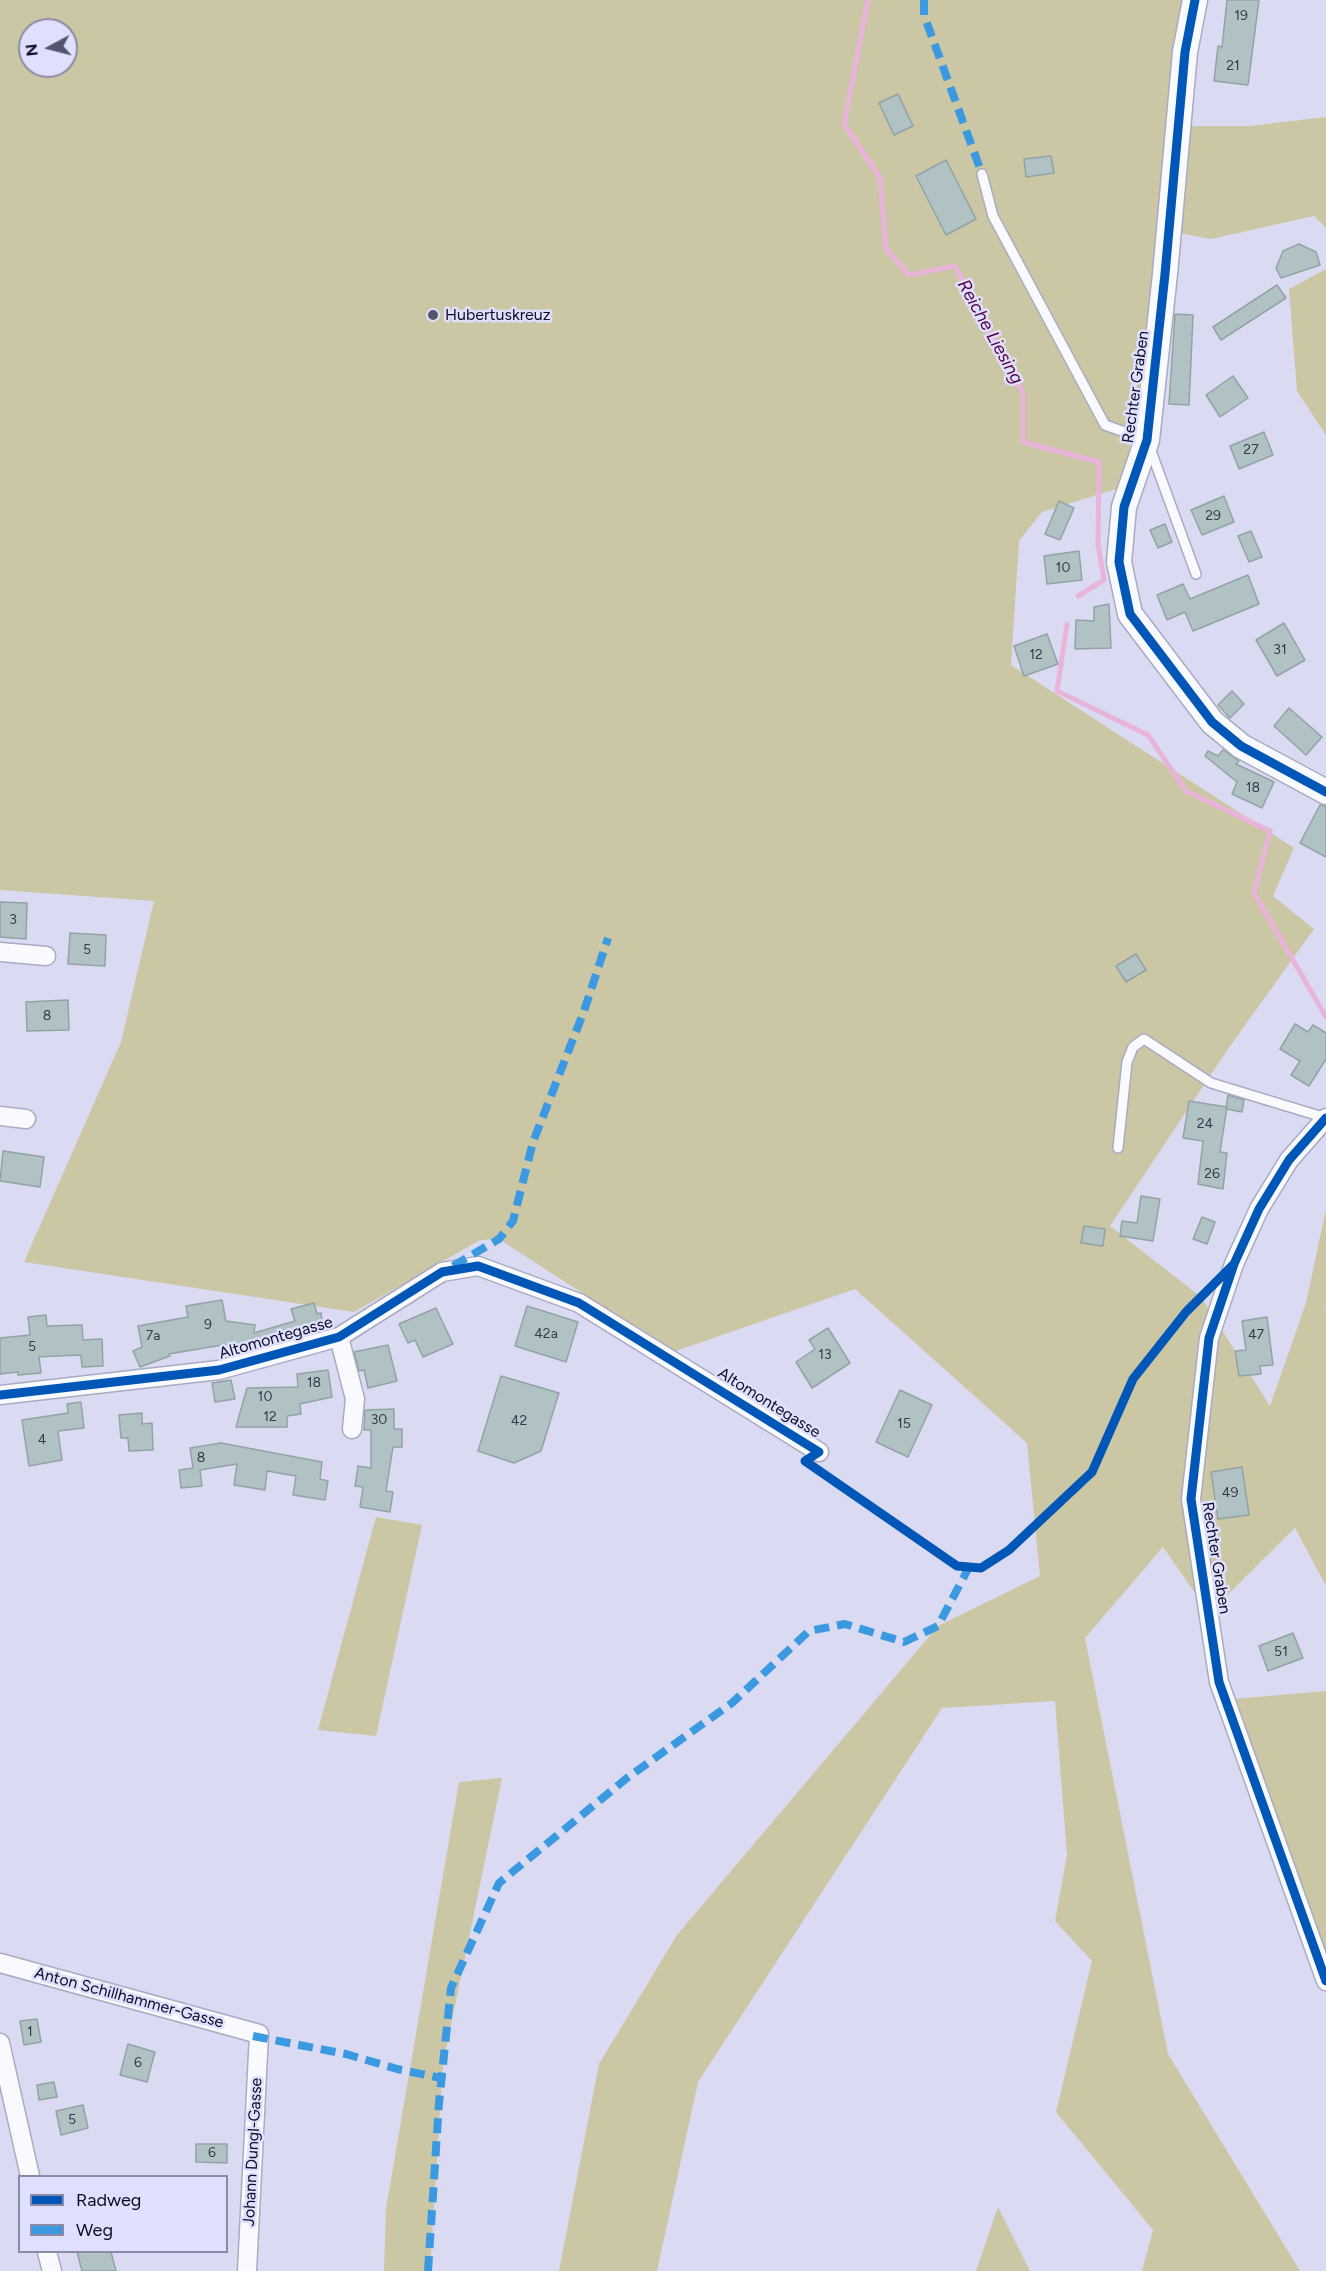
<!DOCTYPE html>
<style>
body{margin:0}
#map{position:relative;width:1326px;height:2271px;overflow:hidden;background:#dadbf2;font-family:Figtree,sans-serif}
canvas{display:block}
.legend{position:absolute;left:18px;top:2175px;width:210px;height:78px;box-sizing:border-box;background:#dee0fd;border:2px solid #8b8ba7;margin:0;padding:8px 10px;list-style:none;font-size:18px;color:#0e0c25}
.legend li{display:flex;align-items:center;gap:12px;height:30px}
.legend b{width:30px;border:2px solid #8b8ba7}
.north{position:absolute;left:18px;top:18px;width:60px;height:60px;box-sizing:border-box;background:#dee0fd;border:2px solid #8b8ba7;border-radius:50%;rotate:263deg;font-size:16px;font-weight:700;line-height:24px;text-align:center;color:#0e0c25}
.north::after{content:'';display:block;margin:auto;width:21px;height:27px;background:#55546d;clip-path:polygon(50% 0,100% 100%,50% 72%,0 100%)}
</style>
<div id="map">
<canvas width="1326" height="2271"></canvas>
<ul class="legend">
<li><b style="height:8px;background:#0057b8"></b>Radweg</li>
<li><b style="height:8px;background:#3a99e0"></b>Weg</li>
</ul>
<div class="north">N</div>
</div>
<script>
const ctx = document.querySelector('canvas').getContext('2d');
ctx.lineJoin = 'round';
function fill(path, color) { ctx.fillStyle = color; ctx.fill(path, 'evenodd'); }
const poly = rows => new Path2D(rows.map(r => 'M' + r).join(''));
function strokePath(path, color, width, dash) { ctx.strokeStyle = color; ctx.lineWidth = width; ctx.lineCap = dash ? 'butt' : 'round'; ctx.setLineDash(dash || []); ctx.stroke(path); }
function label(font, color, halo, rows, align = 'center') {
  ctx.font = font + ' Figtree,sans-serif'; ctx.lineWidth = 5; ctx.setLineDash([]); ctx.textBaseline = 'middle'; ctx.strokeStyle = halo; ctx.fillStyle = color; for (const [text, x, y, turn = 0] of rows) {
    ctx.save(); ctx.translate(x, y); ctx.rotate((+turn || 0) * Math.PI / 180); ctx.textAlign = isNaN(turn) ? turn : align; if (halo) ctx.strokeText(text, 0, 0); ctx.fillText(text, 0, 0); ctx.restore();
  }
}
fill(poly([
 [0,0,1182,0,1172,126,1249,126,1326,117,1326,228,1314,216,1211,239,1167,231,1123,487,1042,512,1019,541,1011,665,1294,848,1273,896,1314,929,1228,1049,1110,1226,1201,1297,1270,1406,1306,1303,1326,1209,1326,1306,1324,1307,1326,1307,1326,1586,1295,1528,1209,1613,1163,1547,1085,1638,1168,2054,1300,2271,1142,2271,1153,2230,1056,2112,1092,1961,1055,1921,1067,1855,1055,1701,942,1708,698,2082,657,2271,559,2271,599,2064,677,1935,938,1626,1040,1576,1027,1443,855,1289,673,1352,499,1239,480,1240,354,1312,24,1262,121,1042,154,901,0,890],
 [30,30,66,30,66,66,30,66],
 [1326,269,1326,435,1297,391,1289,289],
 [376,1517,422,1525,376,1736,318,1730],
 [1326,1691,1326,1956,1234,1699],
 [502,1778,443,2064,430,2271,384,2271,386,2209,459,1782],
 [998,2207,1030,2271,976,2271]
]), '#cbc6a3');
strokePath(poly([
 [868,0,844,124,880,178,886,249,909,275,955,266,1023,393,1023,442,1099,462,1098,544,1104,580,1078,596],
 [1067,624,1057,691,1148,735,1186,791,1270,831,1254,893,1326,1017]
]), '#e8b4da', 5);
const building = poly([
 [1227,0,1259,0,1248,85,1214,81,1218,46,1222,47,1227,0],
 [898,94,913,126,894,135,879,103,898,94],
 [1051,156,1054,173,1026,177,1024,159,1051,156],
 [946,160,976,219,946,235,916,176,946,160],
 [1299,244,1316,252,1320,265,1281,278,1276,268,1283,251,1299,244],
 [1277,285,1286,298,1221,340,1213,327,1277,285],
 [1175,314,1193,315,1189,405,1169,404,1175,314],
 [1233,376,1248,398,1220,417,1206,395,1233,376],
 [1264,432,1273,455,1239,469,1230,446,1264,432],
 [1224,496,1234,522,1202,535,1191,510,1224,496],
 [1059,501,1074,508,1060,540,1045,534,1059,501],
 [1165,524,1172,542,1158,548,1150,530,1165,524],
 [1251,531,1262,557,1249,562,1238,536,1251,531],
 [1079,551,1082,580,1047,584,1044,556,1079,551],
 [1248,575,1259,604,1193,631,1185,612,1167,620,1157,595,1183,584,1190,599,1248,575],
 [1109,604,1111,648,1075,649,1076,620,1094,621,1094,607,1109,604],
 [1284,623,1305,660,1277,676,1256,640,1284,623],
 [1047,634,1058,664,1024,676,1014,646,1047,634],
 [1232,691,1244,704,1230,718,1218,705,1232,691],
 [1289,708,1322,737,1306,755,1274,726,1289,708],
 [1223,750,1239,761,1236,764,1274,782,1262,808,1232,794,1237,782,1205,756,1208,751,1218,756,1223,750],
 [1320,805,1326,806,1326,857,1300,843,1320,805],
 [0,902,27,903,26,939,0,937,0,902],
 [70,933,106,935,105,966,68,964,70,933],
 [1136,954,1146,970,1126,982,1116,966,1136,954],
 [68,1000,69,1030,27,1031,26,1002,68,1000],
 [1295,1024,1308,1032,1313,1025,1326,1033,1326,1059,1309,1086,1291,1075,1300,1061,1280,1049,1295,1024],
 [1228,1095,1244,1100,1242,1112,1226,1109,1228,1095],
 [1189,1101,1227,1107,1220,1152,1227,1153,1223,1189,1198,1184,1203,1141,1183,1138,1189,1101],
 [3,1151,44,1157,40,1187,0,1181,3,1151],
 [1141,1196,1160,1199,1153,1241,1120,1236,1122,1221,1137,1223,1141,1196],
 [1202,1217,1215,1222,1207,1244,1193,1239,1202,1217],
 [1084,1226,1105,1229,1103,1246,1081,1243,1084,1226],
 [222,1300,226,1321,255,1325,254,1333,295,1321,291,1309,314,1303,317,1314,321,1313,323,1330,263,1346,234,1343,169,1354,170,1356,140,1367,133,1351,142,1347,138,1326,188,1317,186,1306,222,1300],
 [527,1306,578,1322,566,1362,515,1346,527,1306],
 [436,1308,453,1344,423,1357,415,1340,408,1343,399,1324,436,1308],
 [46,1315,47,1326,82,1325,83,1340,102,1339,103,1366,82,1367,81,1355,57,1356,39,1357,41,1373,18,1375,18,1372,0,1374,0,1338,30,1335,28,1317,46,1315],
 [1267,1317,1273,1365,1260,1366,1261,1374,1239,1376,1235,1351,1246,1350,1242,1321,1267,1317],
 [828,1328,850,1363,812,1388,796,1362,815,1349,809,1340,828,1328],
 [388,1345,397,1381,368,1388,364,1370,359,1371,354,1352,388,1345],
 [328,1370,332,1397,300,1404,301,1414,287,1416,287,1427,236,1427,247,1388,298,1387,297,1374,328,1370],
 [501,1376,559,1393,541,1451,514,1463,478,1451,501,1376],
 [231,1380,235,1399,215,1402,212,1383,231,1380],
 [900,1390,932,1405,908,1457,876,1442,900,1390],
 [81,1402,84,1428,58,1431,62,1460,29,1466,22,1420,68,1413,67,1404,81,1402],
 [394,1409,394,1429,402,1429,402,1447,393,1447,386,1491,393,1492,390,1512,360,1507,363,1487,355,1486,358,1466,371,1468,371,1430,364,1430,365,1410,394,1409],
 [142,1413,142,1424,152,1423,153,1450,129,1451,128,1438,121,1438,119,1415,142,1413],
 [221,1443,322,1462,320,1479,328,1481,325,1500,293,1495,296,1476,267,1471,265,1490,234,1485,237,1464,200,1470,202,1486,181,1488,179,1470,193,1468,190,1448,221,1443],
 [1242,1467,1249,1515,1218,1519,1211,1472,1242,1467],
 [1293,1633,1303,1658,1268,1671,1259,1646,1293,1633],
 [37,2019,41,2042,24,2045,20,2021,37,2019],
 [128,2044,155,2052,147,2082,120,2075,128,2044],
 [54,2082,57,2097,39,2100,37,2085,54,2082],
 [83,2105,88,2128,61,2135,56,2111,83,2105],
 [196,2144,227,2144,227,2163,196,2162,196,2144],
 [77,2252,111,2252,116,2271,82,2271,77,2252]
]);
fill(building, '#b0c2c4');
strokePath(building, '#92a3a6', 1.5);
const lane = poly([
 [982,174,993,216,1105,425,1147,440,1196,574],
 [1118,1148,1127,1062,1133,1047,1144,1039,1211,1083,1326,1118]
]);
const street = poly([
 [0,952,46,956],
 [0,1116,26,1119],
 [1326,1118,1289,1160,1259,1209,1234,1264,1209,1338,1191,1499,1219,1682,1326,1981],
 [339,1337,355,1399,352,1429],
 [0,1395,219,1370,339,1337,442,1272,478,1266,579,1303,819,1452],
 [0,1963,259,2034,247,2271],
 [0,2043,30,2176],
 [47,2252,52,2271]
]);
const secondary = poly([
 [1195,0,1185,52,1165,274,1147,440,1124,507,1119,562,1130,614,1212,722,1241,746,1326,792]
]);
strokePath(lane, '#aaaac2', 12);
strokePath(street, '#aaaac2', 21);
strokePath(secondary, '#aaaac2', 27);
strokePath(lane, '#f9fafd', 9);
strokePath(street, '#f9fafd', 18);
strokePath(secondary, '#f9fafd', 24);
strokePath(poly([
 [924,0,924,15,982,174],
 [453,1266,499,1239,513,1221,533,1142,584,1011,608,938],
 [253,2036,346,2054,397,2069,441,2078],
 [428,2271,439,2103,451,1988,499,1883,627,1778,732,1703,809,1631,845,1624,904,1642,938,1626,969,1567]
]), '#3a99e0', 8, [15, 8]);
strokePath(poly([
 [1195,0,1185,52,1165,274,1147,440,1124,507,1119,562,1130,614,1212,722,1241,746,1326,792],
 [1326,1118,1289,1160,1259,1209,1234,1264,1209,1338,1191,1499,1219,1682,1326,1981],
 [0,1395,219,1370,339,1337,442,1272,478,1266,579,1303,819,1452,805,1461,957,1566,981,1568,1009,1550,1092,1472,1133,1379,1186,1312,1234,1264]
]), '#0057b8', 9);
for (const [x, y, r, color] of [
 [433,315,6,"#55546d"]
]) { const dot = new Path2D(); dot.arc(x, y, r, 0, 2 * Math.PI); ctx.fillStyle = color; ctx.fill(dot); strokePath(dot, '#dee0fd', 2); }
label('14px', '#363a4d', null, [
 ["19",1241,16],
 ["21",1233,66],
 ["27",1251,450],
 ["29",1213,516],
 ["10",1063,568],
 ["31",1280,650],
 ["12",1036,655],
 ["18",1253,788],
 ["3",13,920],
 ["5",87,950],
 ["8",47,1016],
 ["24",1205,1124],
 ["26",1212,1174],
 ["9",208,1325],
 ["42a",546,1334],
 ["47",1256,1335],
 ["7a",153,1336],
 ["5",32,1347],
 ["13",825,1355],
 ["18",314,1383],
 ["10",265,1397],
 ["12",270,1417],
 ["30",379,1420],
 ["42",519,1421],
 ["15",904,1424],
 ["4",42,1440],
 ["8",201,1458],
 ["49",1230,1493],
 ["51",1281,1652],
 ["1",30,2032],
 ["6",138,2063],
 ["5",72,2120],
 ["6",212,2153]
]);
label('16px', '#0e0c25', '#dee0fd', [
 ["Hubertuskreuz",445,315]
], 'left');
label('16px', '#0e0c25', '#dee0fd', [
 ["Rechter Graben",1136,387,-82],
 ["Altomontegasse",276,1338,-16],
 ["Altomontegasse",769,1403,32],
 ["Rechter Graben",1216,1558,81],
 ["Anton Schillhammer-Gasse",129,1998,15],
 ["Johann Dungl-Gasse",253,2152,-87]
]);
label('italic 18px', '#590042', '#dee0fd', [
 ["Reiche Liesing",990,332,61]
]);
</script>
